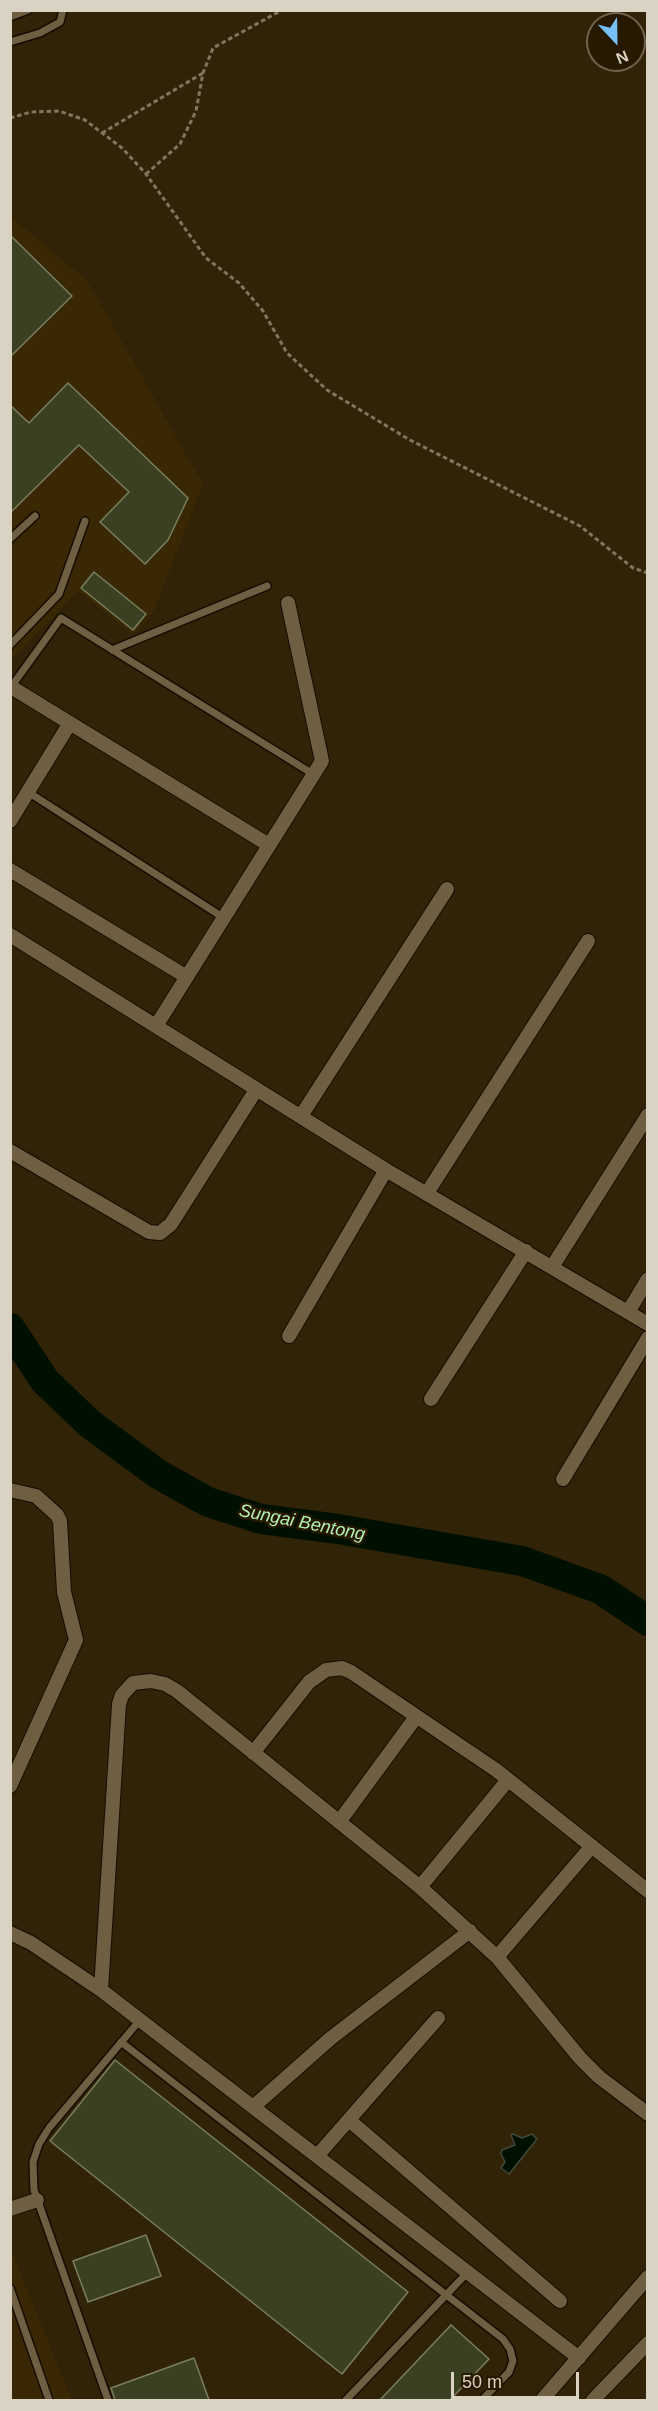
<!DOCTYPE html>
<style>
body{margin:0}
#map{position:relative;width:658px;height:2411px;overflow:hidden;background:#302307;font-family:Arial,sans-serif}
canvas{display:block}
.frame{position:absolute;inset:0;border:12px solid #dad2c2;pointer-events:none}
.north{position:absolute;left:586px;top:12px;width:60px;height:60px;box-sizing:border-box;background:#261900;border:2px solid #6e634e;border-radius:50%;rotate:158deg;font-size:16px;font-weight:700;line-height:24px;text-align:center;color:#dad2c2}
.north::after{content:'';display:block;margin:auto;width:21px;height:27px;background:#76c0f7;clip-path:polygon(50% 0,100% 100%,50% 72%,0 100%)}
.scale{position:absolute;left:451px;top:2372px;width:128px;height:27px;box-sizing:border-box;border:3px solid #dad2c2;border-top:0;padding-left:8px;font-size:18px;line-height:21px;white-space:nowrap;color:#dad2c2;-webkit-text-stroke:4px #261900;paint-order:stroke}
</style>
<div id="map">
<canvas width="658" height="2411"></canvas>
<div class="frame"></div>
<div class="north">N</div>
<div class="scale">50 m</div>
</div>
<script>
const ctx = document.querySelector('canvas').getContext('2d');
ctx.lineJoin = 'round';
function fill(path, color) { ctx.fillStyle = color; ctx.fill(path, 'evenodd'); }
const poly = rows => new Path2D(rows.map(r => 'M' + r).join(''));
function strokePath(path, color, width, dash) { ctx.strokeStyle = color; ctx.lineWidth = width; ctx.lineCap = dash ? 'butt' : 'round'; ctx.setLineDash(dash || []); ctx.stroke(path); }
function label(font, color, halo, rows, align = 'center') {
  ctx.font = font + ' Arial,sans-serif'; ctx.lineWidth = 5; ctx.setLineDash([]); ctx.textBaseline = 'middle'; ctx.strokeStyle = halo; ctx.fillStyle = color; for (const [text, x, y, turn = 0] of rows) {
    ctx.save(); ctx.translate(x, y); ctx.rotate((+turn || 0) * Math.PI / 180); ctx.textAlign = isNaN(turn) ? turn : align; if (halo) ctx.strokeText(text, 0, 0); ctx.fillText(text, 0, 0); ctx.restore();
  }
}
fill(poly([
 [11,217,87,280,203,484,154,611,133,635,78,591,11,660],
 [11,2250,72,2400,11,2400]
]), '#392803');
const water = poly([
 [513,2134,522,2138,532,2134,537,2139,509,2174,501,2168,505,2162,501,2154,502,2150,515,2145,511,2135,513,2134]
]);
fill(water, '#001000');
strokePath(water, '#414a3a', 1.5);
strokePath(poly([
 [10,1328,45,1381,90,1424,158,1474,208,1502,261,1519,338,1529,522,1561,600,1589,648,1621]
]), '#001000', 30);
const building = poly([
 [10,235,72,296,10,357,10,235],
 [68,383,188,498,168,540,145,564,100,522,129,492,79,445,10,513,10,405,29,423,68,383],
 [94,572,146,614,133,630,81,588,94,572],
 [115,2060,408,2292,342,2374,50,2141,115,2060],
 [146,2235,161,2276,88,2302,73,2261,146,2235],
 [451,2325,489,2359,450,2400,380,2400,451,2325],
 [194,2358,209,2400,115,2400,111,2388,194,2358]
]);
fill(building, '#3c4022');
strokePath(building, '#7a7f5f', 1.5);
const lane = poly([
 [10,17,28,10],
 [10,42,40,33,60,22,63,10],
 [10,539,35,516],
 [10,645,59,594,85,521],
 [112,650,267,586],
 [11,687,61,618,313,774],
 [28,792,224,918],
 [121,2042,503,2339,510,2349,513,2361,509,2372,482,2400],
 [10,2288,49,2400],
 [108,2400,34,2190,33,2162,39,2144,49,2128,140,2020],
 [346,2400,468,2272]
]);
const street = poly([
 [11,687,269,845],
 [10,821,70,723],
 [10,870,187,977],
 [10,935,386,1170,648,1324],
 [156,1026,322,761,288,603],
 [301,1116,447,889],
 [10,1151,149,1232,160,1233,171,1224,256,1090],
 [427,1193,588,941],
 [552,1267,648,1115],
 [628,1312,648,1279],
 [289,1336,386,1170],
 [431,1399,526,1251],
 [563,1479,648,1338],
 [10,1490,36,1496,57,1515,60,1521,64,1592,76,1640,10,1786],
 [253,1753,309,1682,326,1670,342,1668,351,1672,496,1770,648,1891],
 [339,1822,416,1717],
 [420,1887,508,1780],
 [10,1933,31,1943,101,1990,579,2358],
 [497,1957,592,1846],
 [101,1990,119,1704,122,1695,133,1683,151,1681,165,1684,177,1691,420,1887,497,1957,580,2058,599,2077,648,2114],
 [253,2107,331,2038,470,1931],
 [349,2120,560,2301],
 [317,2156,438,2018],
 [10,2209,37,2200],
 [542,2400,648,2277],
 [593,2400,648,2343]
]);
strokePath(lane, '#160c00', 10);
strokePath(street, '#160c00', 16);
strokePath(poly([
 [10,118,31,112,59,111,85,120,122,148,146,174,206,258,239,283,263,311,287,353,327,390,410,440,580,526,633,568,648,573],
 [102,133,203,73],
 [146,174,180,144,196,111,203,73,213,48,282,10]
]), '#817660', 3, [4.5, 3]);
strokePath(lane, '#6e5f42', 7);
strokePath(street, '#6e5f42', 14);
label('italic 18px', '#b4f1b8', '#261900', [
 ["Sungai Bentong",302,1523,11]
]);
</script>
